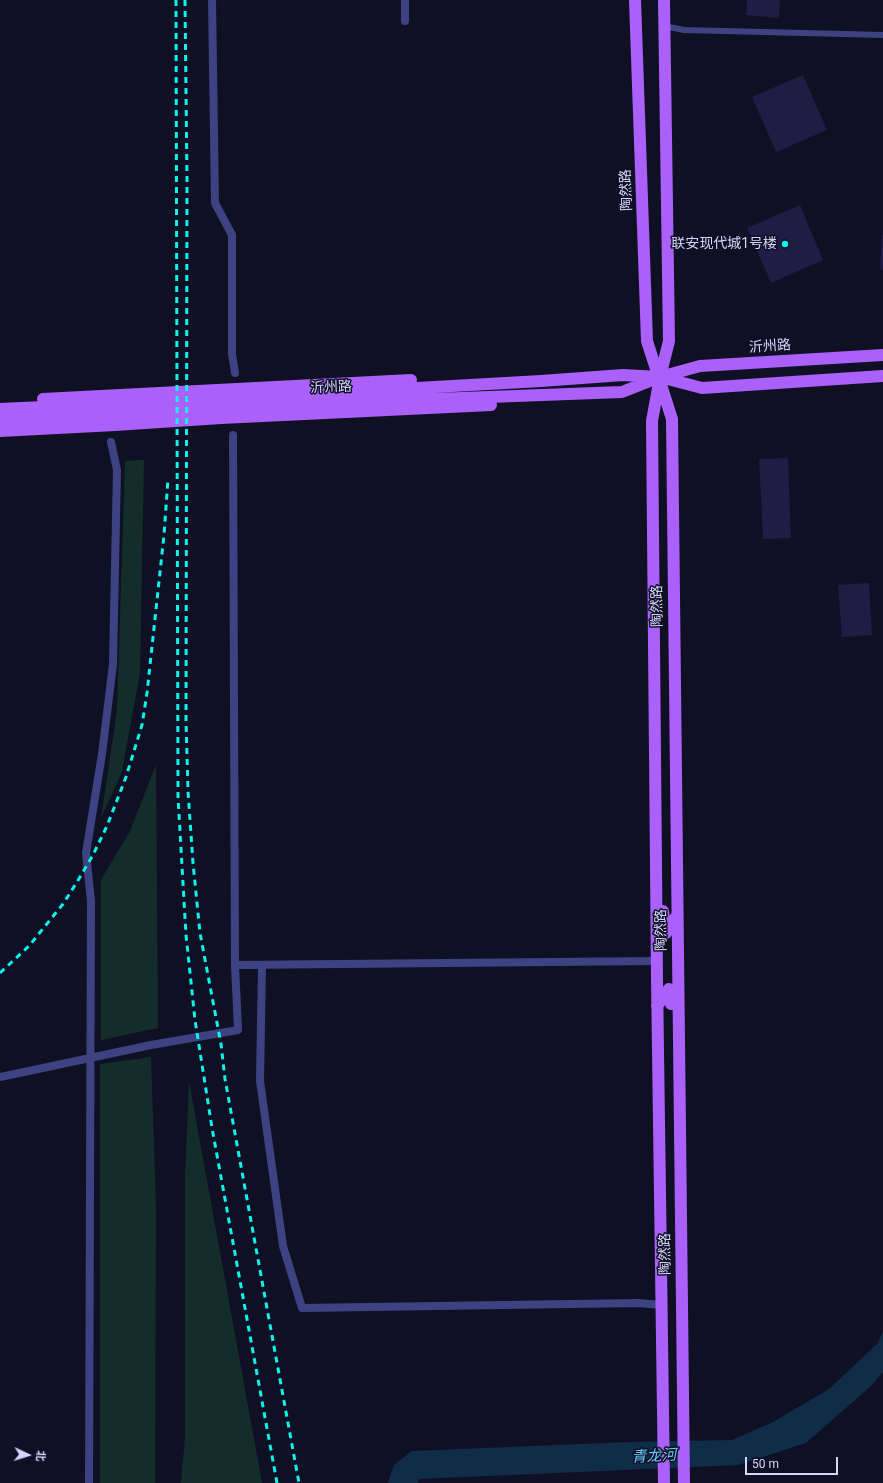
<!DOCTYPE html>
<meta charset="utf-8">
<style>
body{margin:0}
#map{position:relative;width:883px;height:1483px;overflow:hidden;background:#101025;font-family:Roboto,"Noto Sans SC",sans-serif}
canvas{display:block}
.north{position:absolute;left:8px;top:1435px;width:40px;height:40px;-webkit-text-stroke:3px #101025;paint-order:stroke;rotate:94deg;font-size:11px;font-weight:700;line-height:16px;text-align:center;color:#d5d6fd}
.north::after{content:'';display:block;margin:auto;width:14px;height:18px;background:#d5d6fd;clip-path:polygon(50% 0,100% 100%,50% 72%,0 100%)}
.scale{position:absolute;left:745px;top:1457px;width:93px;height:18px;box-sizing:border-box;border:2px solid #d5d6fd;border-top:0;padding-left:5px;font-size:12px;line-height:14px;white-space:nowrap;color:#d5d6fd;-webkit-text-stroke:3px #101025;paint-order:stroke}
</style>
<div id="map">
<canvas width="883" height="1483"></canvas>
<div class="north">北</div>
<div class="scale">50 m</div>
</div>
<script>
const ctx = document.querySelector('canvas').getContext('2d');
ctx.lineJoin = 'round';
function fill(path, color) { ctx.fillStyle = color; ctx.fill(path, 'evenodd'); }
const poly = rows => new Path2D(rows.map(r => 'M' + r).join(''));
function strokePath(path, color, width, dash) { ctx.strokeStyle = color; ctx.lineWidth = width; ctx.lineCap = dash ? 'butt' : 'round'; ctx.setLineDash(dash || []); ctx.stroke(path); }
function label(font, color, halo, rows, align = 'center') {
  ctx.font = font + ' Roboto,"Noto Sans SC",sans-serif'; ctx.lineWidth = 3; ctx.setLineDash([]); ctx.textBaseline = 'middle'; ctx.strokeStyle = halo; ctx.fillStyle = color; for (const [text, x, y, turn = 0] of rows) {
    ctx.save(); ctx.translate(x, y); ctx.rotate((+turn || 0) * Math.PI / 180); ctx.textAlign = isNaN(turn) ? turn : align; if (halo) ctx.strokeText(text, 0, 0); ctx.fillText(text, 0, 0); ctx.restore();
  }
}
fill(poly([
 [144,460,140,673,122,772,101,818,117,710,125,461],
 [156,765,158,1028,101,1040,101,880,130,831],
 [151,1057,156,1209,155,1483,100,1483,100,1064],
 [189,1082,262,1483,181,1483,185,1438,185,1175]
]), '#132e2a');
fill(poly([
 [883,1332,883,1372,871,1386,806,1443,738,1465,419,1479,418,1483,388,1483,394,1465,412,1451,630,1442,732,1440,773,1422,829,1389,877,1344]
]), '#102d48');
fill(poly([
 [747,0,780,0,779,18,746,15],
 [803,75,827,130,776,152,752,97],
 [800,205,823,260,771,283,747,228],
 [882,235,883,235,883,270,880,269],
 [788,458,791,538,763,539,759,459],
 [869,583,872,635,842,637,838,585]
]), '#1f1c45');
strokePath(poly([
 [664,26,684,30,883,35]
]), '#3d4382', 6);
strokePath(poly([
 [212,0,215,203,232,235,232,354,235,373],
 [405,21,405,0],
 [233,435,235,965],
 [262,965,260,1081,283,1246,302,1308,638,1303,662,1305],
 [0,1077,151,1045,238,1030,235,965,657,961],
 [89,1483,91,901,86,853,102,754,113,664,117,470,111,442]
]), '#3d4382', 8);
strokePath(poly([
 [635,0,647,341,672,419,684,1483],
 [43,399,411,380],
 [0,409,257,397,541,381,623,375,660,377,702,388,883,376],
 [0,421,249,406,622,392,660,377,700,366,883,355],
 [0,431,115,425,221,418,491,405],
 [663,911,666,933,676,917],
 [657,1006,669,989,671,1004],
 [664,1483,657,978,652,421,660,377,669,341,664,0]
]), '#ab60f9', 12);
strokePath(poly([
 [176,0,178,797,186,935,195,1020,212,1128,277,1483],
 [185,0,187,182,186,720,188,791,193,863,200,933,221,1044,225,1079,299,1483],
 [0,973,29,946,63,904,77,882,93,855,107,826,126,777,142,725,147,693,164,535,168,479]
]), '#09f5ed', 3, [6, 5]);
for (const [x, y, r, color] of [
 [785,244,4,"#09f5ed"]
]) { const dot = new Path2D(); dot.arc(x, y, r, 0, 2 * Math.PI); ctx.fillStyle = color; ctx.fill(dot); strokePath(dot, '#101025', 1.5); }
label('14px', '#d5d6fd', '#101025', [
 ["陶然路",627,190,-92],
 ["沂州路",770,347,-4],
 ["沂州路",331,388,-2],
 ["陶然路",658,606,-91],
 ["陶然路",662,930,-91],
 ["陶然路",666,1254,-91]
]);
label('14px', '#d5d6fd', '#101025', [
 ["联安现代城1号楼",777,244]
], 'right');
label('italic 15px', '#67c9f9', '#101025', [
 ["青龙河",654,1457,-3]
]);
</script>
